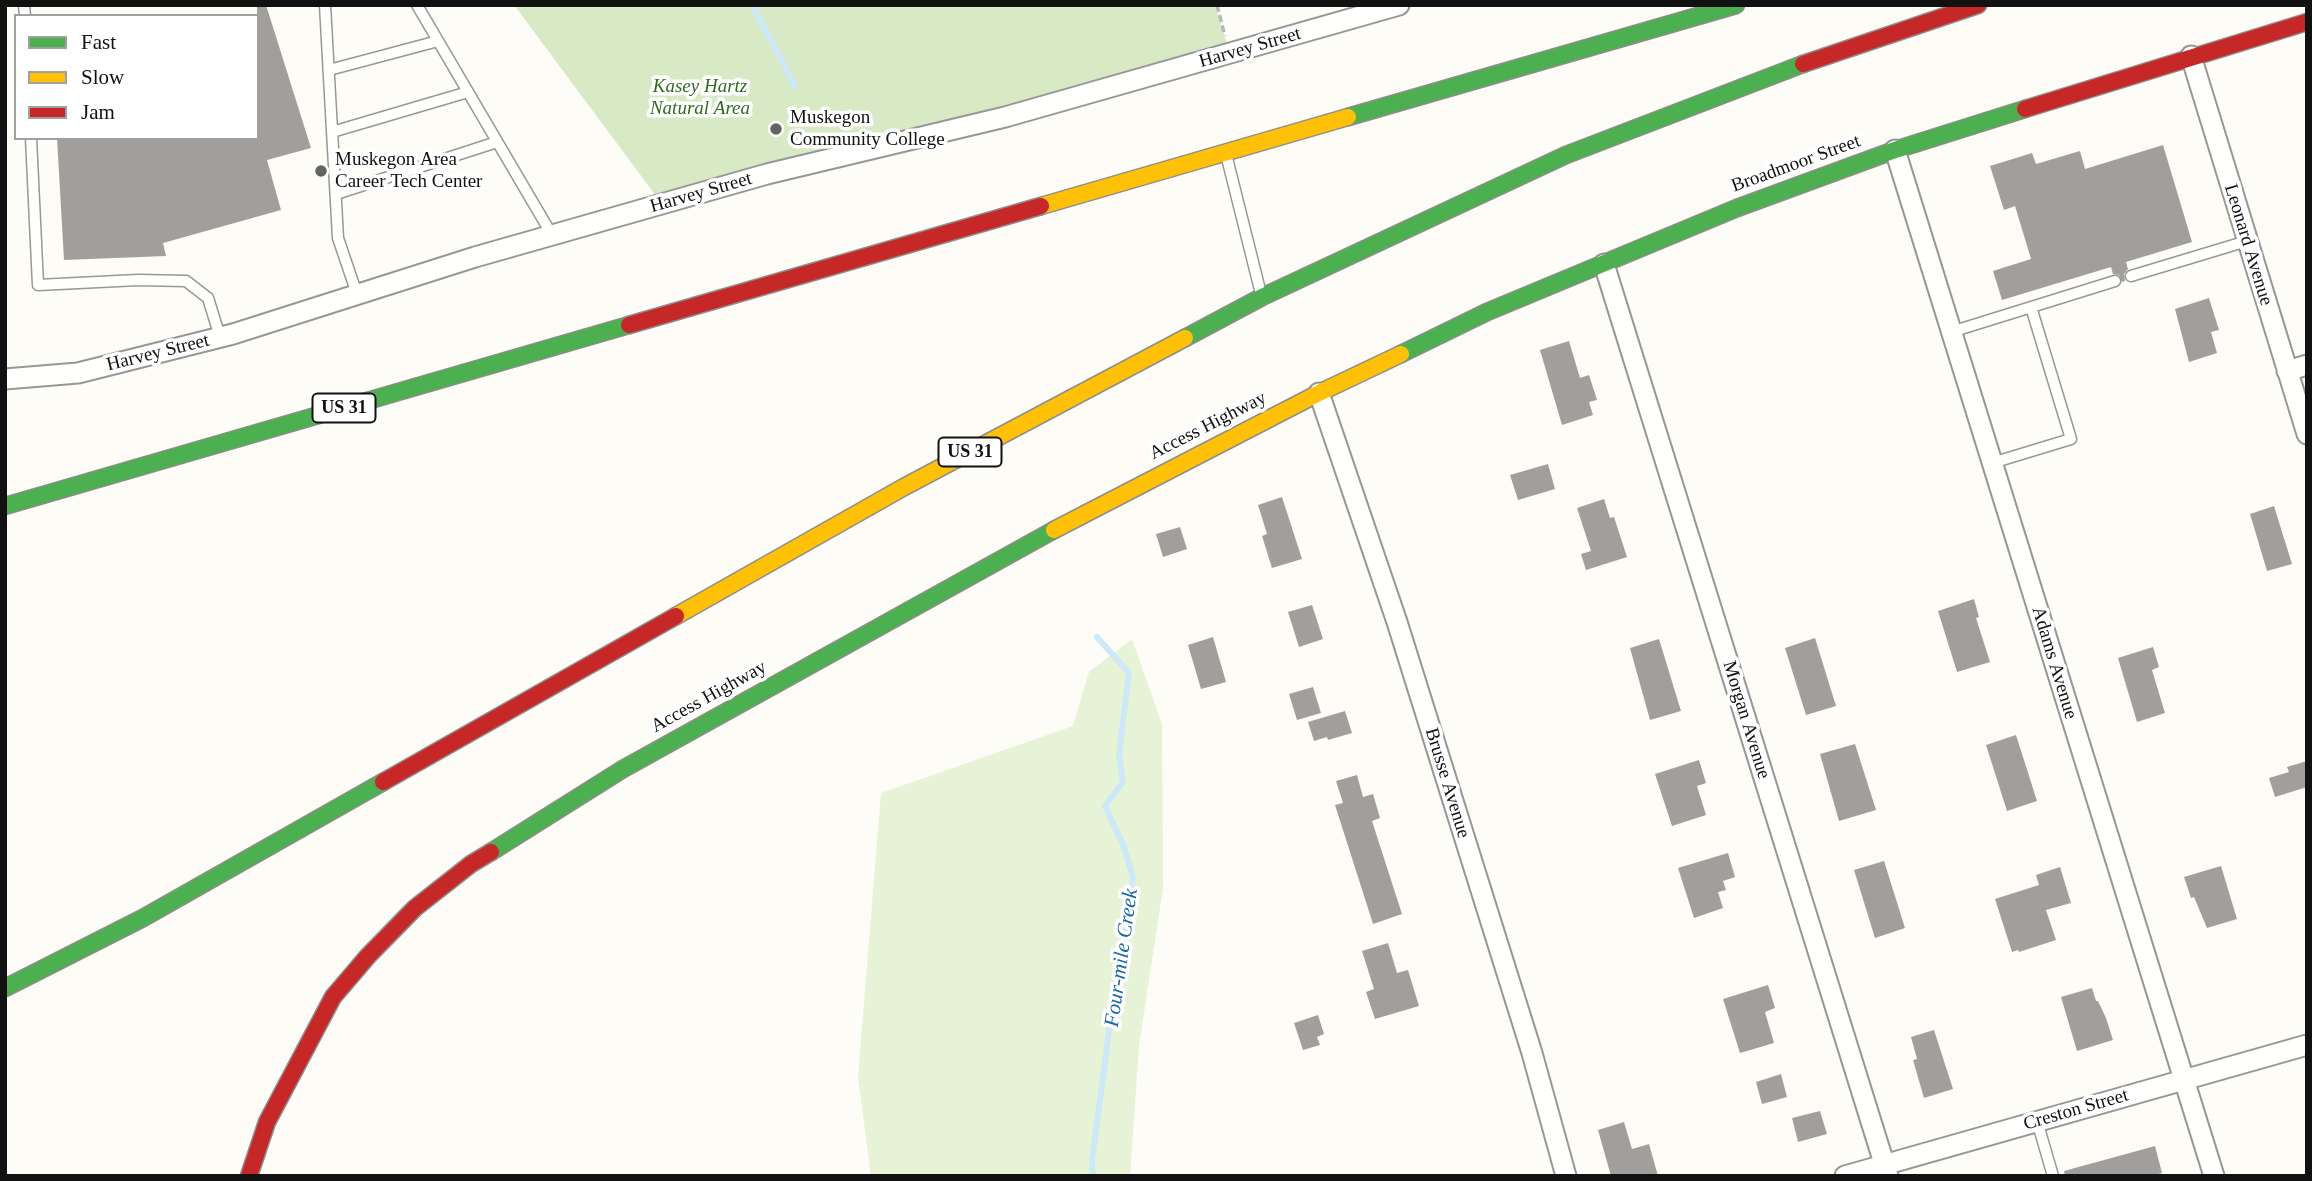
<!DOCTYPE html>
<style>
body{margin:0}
#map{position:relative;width:2312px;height:1181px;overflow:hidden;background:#fdfcf7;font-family:Georgia,serif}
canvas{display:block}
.frame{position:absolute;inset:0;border:7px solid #111;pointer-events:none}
.legend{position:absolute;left:14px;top:14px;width:245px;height:126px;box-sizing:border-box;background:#fff;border:2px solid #a0a0a0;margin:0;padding:9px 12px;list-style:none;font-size:21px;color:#111}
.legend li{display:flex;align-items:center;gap:14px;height:35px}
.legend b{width:35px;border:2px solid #a0a0a0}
</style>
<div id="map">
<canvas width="2312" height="1181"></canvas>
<div class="frame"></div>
<ul class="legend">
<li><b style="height:9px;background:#4caf50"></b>Fast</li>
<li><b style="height:9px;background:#ffc107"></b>Slow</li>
<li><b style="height:9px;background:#c62828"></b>Jam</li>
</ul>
</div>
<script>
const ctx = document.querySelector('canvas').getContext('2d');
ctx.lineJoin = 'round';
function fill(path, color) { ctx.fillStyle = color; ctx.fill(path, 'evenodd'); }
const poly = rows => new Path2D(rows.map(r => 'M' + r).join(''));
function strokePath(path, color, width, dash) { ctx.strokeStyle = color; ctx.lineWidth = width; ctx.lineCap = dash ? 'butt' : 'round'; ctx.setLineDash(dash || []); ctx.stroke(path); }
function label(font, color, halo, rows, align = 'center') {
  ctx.font = font + ' Georgia,serif'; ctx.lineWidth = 7; ctx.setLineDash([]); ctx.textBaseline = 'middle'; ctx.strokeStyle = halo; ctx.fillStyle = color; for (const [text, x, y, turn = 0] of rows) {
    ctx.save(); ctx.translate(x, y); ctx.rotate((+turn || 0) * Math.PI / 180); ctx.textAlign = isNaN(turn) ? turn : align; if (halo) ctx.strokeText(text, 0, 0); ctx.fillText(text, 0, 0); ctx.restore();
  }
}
fill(poly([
 [1132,639,1162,724,1163,888,1139,1046,1130,1176,871,1176,858,1077,881,793,1073,726,1089,672]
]), '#e7f3d7');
fill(poly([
 [514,5,1215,5,1230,54,662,204]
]), '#d8eac5');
strokePath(poly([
 [752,5,795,86],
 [1093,1176,1092,1161,1115,986,1133,878,1124,847,1105,806,1123,782,1119,755,1129,673,1097,637]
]), '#cde8f7', 6);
fill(poly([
 [257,5,266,5,311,148,267,160,281,210,163,243,166,256,64,260,57,138,257,138],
 [2163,145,2192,242,2126,262,2128,269,2124,274,2125,281,2122,282,2119,275,2113,274,2111,267,2002,300,1993,271,2031,259,2015,206,2004,210,1990,166,2032,153,2036,164,2080,151,2085,169],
 [2209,298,2219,330,2211,332,2217,353,2189,362,2175,309],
 [1569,341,1580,378,1589,375,1597,400,1589,402,1593,415,1562,425,1540,350],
 [1548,464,1555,489,1518,500,1510,475],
 [1282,497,1302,559,1272,568,1262,536,1267,534,1258,505],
 [1604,499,1610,518,1614,517,1627,557,1586,570,1581,554,1591,551,1577,508],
 [2274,506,2292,564,2267,571,2250,514],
 [1180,527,1187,549,1163,557,1156,534],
 [1974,599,1979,617,1976,618,1990,662,1957,672,1938,611],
 [1312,605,1323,639,1299,647,1288,612],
 [1213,637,1226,682,1201,689,1188,645],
 [1815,638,1836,706,1806,715,1785,648],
 [1659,639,1681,711,1650,720,1630,648],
 [2153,647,2159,667,2152,670,2165,713,2137,722,2118,658],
 [1313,687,1321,713,1297,720,1289,694],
 [1345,711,1352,733,1328,740,1327,737,1314,741,1308,722],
 [2016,735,2037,801,2007,811,1986,745],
 [1855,744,1876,810,1839,821,1820,754],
 [1699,760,1706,783,1697,786,1706,815,1672,826,1655,774],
 [2307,761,2307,787,2275,797,2269,778,2289,772,2287,767],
 [1357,775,1363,797,1373,794,1380,818,1372,821,1402,914,1373,924,1335,805,1343,803,1336,781],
 [1728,853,1735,877,1723,881,1726,890,1718,892,1723,908,1694,918,1678,868],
 [1884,861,1905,928,1875,938,1854,870],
 [2221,866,2237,919,2207,928,2194,897,2191,898,2184,877],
 [2060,867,2071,903,2046,910,2056,940,2019,952,2018,950,2012,952,1995,899,2039,885,2036,875],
 [1388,943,1397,973,1408,970,1419,1006,1375,1019,1366,992,1374,989,1362,951],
 [1768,985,1775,1008,1765,1012,1774,1043,1740,1053,1723,999],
 [2092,988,2096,1001,2098,1001,2106,1018,2113,1040,2077,1051,2061,997],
 [1318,1015,1324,1034,1317,1037,1320,1045,1303,1050,1294,1023],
 [1934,1030,1953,1089,1924,1098,1913,1060,1917,1059,1911,1037],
 [1781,1074,1787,1097,1762,1104,1756,1082],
 [1820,1111,1827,1134,1798,1142,1792,1118],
 [1624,1122,1632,1149,1649,1144,1658,1176,1611,1176,1598,1130],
 [2155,1146,2162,1173,2151,1176,2065,1176,2064,1171]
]), '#a19f9c');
const lane = poly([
 [24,5,25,16],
 [325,5,338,238,357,294],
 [417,5,552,235],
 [329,70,438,41],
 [332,132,468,92],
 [31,138,38,285,138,280,186,281,208,298,220,337],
 [1227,158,1260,290],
 [336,194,497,142],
 [2131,276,2247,241],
 [1951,332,2115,281],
 [1992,463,2071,439,2031,307],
 [2037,1121,2053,1176]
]);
const street = poly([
 [2191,56,2307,434],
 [1895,150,2214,1176],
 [1604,264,1888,1176],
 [2287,371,2307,365],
 [5,379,78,373,233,334,475,257,767,174,1005,117,1399,5],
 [1319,393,1397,622,1532,1053,1566,1176],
 [1845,1176,2307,1045]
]);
const fast = poly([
 [1348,117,1736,5],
 [1185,338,1262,297,1566,155,1803,64],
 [1401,354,1487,312,1737,208,1895,150,2025,109],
 [5,506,629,325],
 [491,852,623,769,1054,530],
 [5,988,143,918,383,782]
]);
const slow = poly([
 [1041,206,1348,117],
 [1054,530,1319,393,1401,354],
 [676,616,904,487,1185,338]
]);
const jam = poly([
 [1803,64,1978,5],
 [2025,109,2307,22],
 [629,325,1041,206],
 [383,782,676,616],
 [249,1176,267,1122,333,997,368,956,415,908,471,864,491,852]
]);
strokePath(lane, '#979795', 13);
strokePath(street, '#979795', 23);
strokePath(fast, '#8e8d8b', 19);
strokePath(slow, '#8e8d8b', 19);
strokePath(jam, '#8e8d8b', 19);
strokePath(poly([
 [1217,5,1225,36]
]), '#b9b9b8', 3.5, [7, 3.5]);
strokePath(lane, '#fffffe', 10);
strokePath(street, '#fffffe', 19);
strokePath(fast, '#4caf50', 16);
strokePath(slow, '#ffc107', 16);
strokePath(jam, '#c62828', 16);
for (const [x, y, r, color] of [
 [776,129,7,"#646362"],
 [321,171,7,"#646362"]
]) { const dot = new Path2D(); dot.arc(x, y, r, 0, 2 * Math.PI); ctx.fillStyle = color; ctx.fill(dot); strokePath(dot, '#fff', 2.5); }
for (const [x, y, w] of [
 [344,408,63],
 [970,452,63]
]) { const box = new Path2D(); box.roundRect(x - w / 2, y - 14.5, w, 29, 5); ctx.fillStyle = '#fff'; ctx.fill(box); strokePath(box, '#111', 2); }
label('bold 18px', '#111', null, [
 ["US 31",344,408],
 ["US 31",970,452]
]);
label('19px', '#111', '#fff', [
 ["Harvey Street",1250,48,-16],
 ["Broadmoor Street",1796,164,-20],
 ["Harvey Street",701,193,-16],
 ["Leonard Avenue",2248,245,73],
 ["Harvey Street",158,353,-14],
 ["Access Highway",1208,426,-27],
 ["Adams Avenue",2054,663,73],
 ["Access Highway",709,697,-29],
 ["Morgan Avenue",1746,720,73],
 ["Brusse Avenue",1447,783,73],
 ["Creston Street",2076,1110,-16]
]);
label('italic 19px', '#2f6b1f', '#fff', [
 ["Kasey Hartz",700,87],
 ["Natural Area",700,109]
]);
label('19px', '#111', '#fff', [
 ["Muskegon",790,118],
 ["Community College",790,140],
 ["Muskegon Area",335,160],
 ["Career Tech Center",335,182]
], 'left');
label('italic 21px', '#1768a6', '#fff', [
 ["Four-mile Creek",1122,958,-82]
]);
</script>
